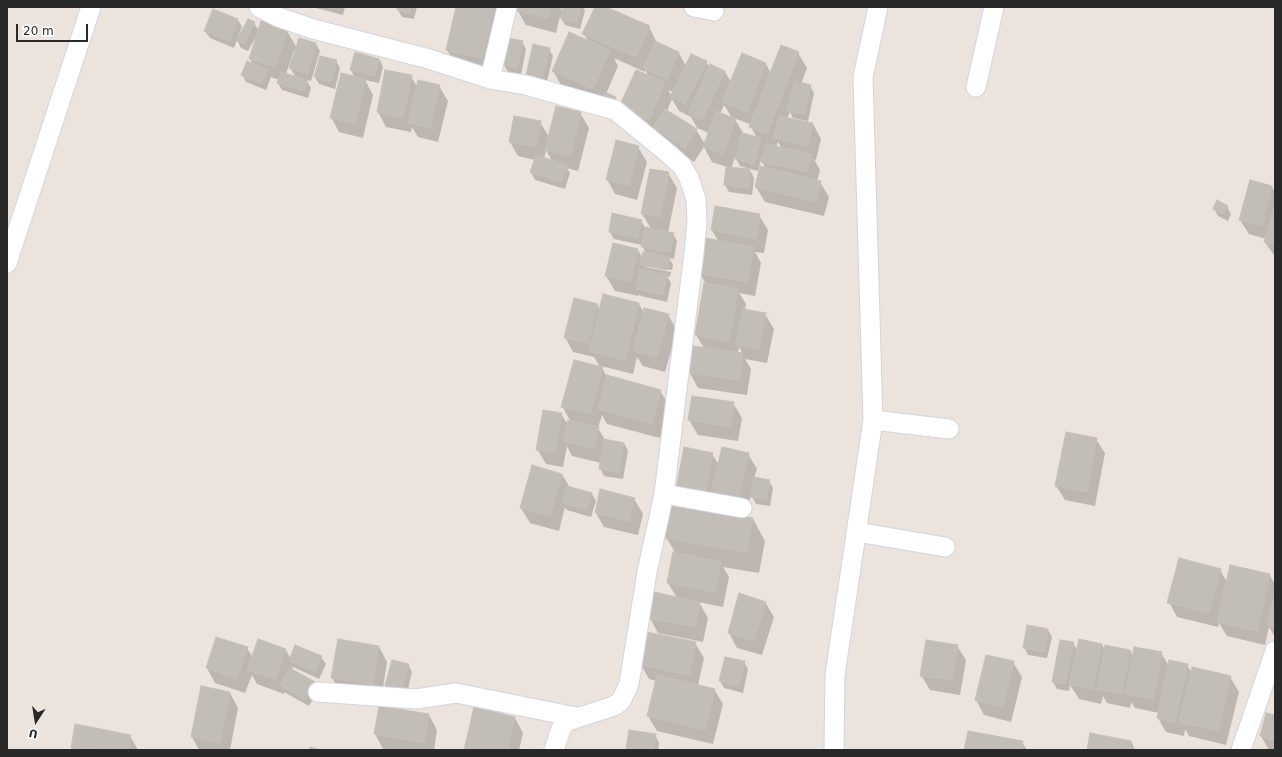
<!DOCTYPE html>
<style>
body{margin:0}
#map{position:relative;width:1282px;height:757px;overflow:hidden;background:#ebe3dc;font-family:"DejaVu Sans",sans-serif}
canvas{display:block}
.frame{position:absolute;inset:0;border:8px solid #292929;pointer-events:none}
.north{position:absolute;left:16px;top:701px;width:40px;height:40px;-webkit-text-stroke:3px #fff;paint-order:stroke;rotate:192deg;font-size:11px;font-weight:700;line-height:16px;text-align:center;color:#292929}
.north::after{content:'';display:block;margin:auto;width:14px;height:18px;background:#292929;clip-path:polygon(50% 0,100% 100%,50% 72%,0 100%)}
.scale{position:absolute;left:16px;top:24px;width:72px;height:18px;box-sizing:border-box;border:2px solid #292929;border-top:0;padding-left:5px;font-size:12px;line-height:14px;white-space:nowrap;color:#292929;-webkit-text-stroke:3px #fff;paint-order:stroke}
</style>
<div id="map">
<canvas width="1282" height="757"></canvas>
<div class="frame"></div>
<div class="north">U</div>
<div class="scale">20 m</div>
</div>
<script>
const ctx = document.querySelector('canvas').getContext('2d');
ctx.lineJoin = 'round';
function fill(path, color) { ctx.fillStyle = color; ctx.fill(path, 'evenodd'); }
const poly = rows => new Path2D(rows.map(r => 'M' + r).join(''));
function strokePath(path, color, width, dash) { ctx.strokeStyle = color; ctx.lineWidth = width; ctx.lineCap = dash ? 'butt' : 'round'; ctx.setLineDash(dash || []); ctx.stroke(path); }
fill(poly([
 [312,7,345,7,343,15],
 [399,7,417,7,414,19,402,17,398,10],
 [457,7,507,7,490,73,456,65,447,50],
 [518,7,560,7,563,12,564,7,583,7,585,11,580,29,565,25,560,16,556,33,526,25,518,11],
 [596,7,604,7,649,27,657,43,679,53,686,66,706,62,710,68,711,66,725,72,731,82,742,54,766,64,771,74,798,53,807,68,801,84,810,86,814,93,808,121,793,118,790,112,787,119,813,124,821,139,816,160,814,159,820,170,817,181,820,182,829,197,824,216,765,202,756,187,766,169,762,162,764,156,762,156,758,171,740,166,735,157,731,169,750,170,754,178,752,195,729,192,725,185,727,167,712,162,704,147,694,162,662,142,561,85,553,71,588,41,584,34],
 [614,58,645,72,645,70,649,76,620,107,615,98,606,94,618,66],
 [668,90,673,92,671,95],
 [672,99,679,111,691,117,697,128,709,133,705,144,696,130,667,111],
 [724,105,732,118,720,114],
 [734,118,752,125,751,127,757,138,744,134],
 [778,142,782,148,776,147],
 [238,20,242,27,238,36,240,36,254,23,259,31,287,31,297,48,316,44,320,51,311,81,306,79,311,88,308,98,282,90,278,83,279,80,271,77,266,90,246,82,242,74,254,66,250,59,258,33,248,51,241,48,237,40,234,48,210,38,205,31],
 [294,50,296,51,290,68,296,77,286,74],
 [522,42,526,49,521,75,508,72,504,65],
 [549,49,553,56,546,86,531,83],
 [379,59,383,67,379,83,365,80,373,95,363,138,339,132,331,117,355,78,351,70],
 [336,61,340,68,335,89,319,84,315,77],
 [386,71,411,76,417,87,439,86,448,101,438,142,418,137,412,127,411,132,386,127,378,112],
 [580,113,589,128,578,171,567,168,570,173,565,189,535,180,531,172,535,160,518,156,510,142,540,122,549,137],
 [546,150,552,161,544,159],
 [638,147,647,162,637,200,615,194,607,179],
 [668,173,677,188,668,233,673,234,677,241,674,259,669,258,673,265,672,270,645,265,645,267,671,272,670,277,667,276,671,283,667,302,641,296,639,294,639,296,615,291,606,276,637,249,643,258,646,254,642,245,614,239,610,232,641,220,645,228,652,230,642,214],
 [1272,187,1275,193,1275,257,1265,242,1266,239,1249,234,1240,220],
 [716,207,759,215,768,230,764,253,755,252,761,263,755,296,739,293,746,304,745,310,765,314,774,329,767,363,745,359,751,369,747,395,698,388,690,373,704,348,696,335,706,284,700,273,718,241,712,230],
 [739,347,743,354,738,353],
 [1227,207,1231,214,1228,221,1218,216,1214,209],
 [639,304,644,313,668,315,677,330,665,372,643,366,637,357,633,374,601,366,607,377,660,391,669,405,660,438,607,424,602,415,598,428,605,440,624,443,628,451,623,479,604,476,600,468,601,463,572,456,567,446,563,467,546,464,537,449,561,414,568,425,571,422,562,406,600,367,594,357,573,352,565,337,597,305,600,310],
 [733,403,742,418,738,441,698,435,689,420],
 [1096,439,1105,453,1095,506,1065,500,1056,486],
 [712,454,719,465,748,454,757,469,754,478,769,481,773,488,770,506,756,504,751,495,746,513,685,504],
 [562,474,570,488,592,494,596,501,591,517,567,510,565,507,559,531,530,523,521,508],
 [634,499,643,514,638,535,604,527,596,513],
 [753,519,765,541,759,573,723,567,729,577,723,607,699,602,708,618,703,642,658,633,650,618,677,598,668,583,676,554,666,537],
 [1220,570,1227,582,1269,574,1275,584,1275,637,1269,627,1265,645,1227,636,1219,623,1218,627,1177,617,1169,602],
 [765,602,774,617,762,655,737,648,729,633],
 [1048,630,1052,637,1047,658,1028,655,1024,647],
 [338,640,379,647,387,662,381,700,341,693,332,678],
 [695,643,704,658,698,685,714,689,723,704,713,744,657,731,648,716,656,681,649,679,641,665],
 [1073,643,1077,650,1102,644,1105,651,1130,650,1133,657,1161,653,1169,666,1187,665,1192,673,1230,677,1239,692,1226,745,1189,736,1185,729,1184,736,1166,732,1158,718,1159,713,1135,708,1131,702,1130,708,1107,703,1103,696,1101,704,1079,699,1070,685,1069,691,1057,689,1053,682],
 [957,646,966,660,960,695,930,690,921,675],
 [247,648,253,658,285,649,291,659,321,657,326,664,319,679,293,667,292,670,318,690,309,706,284,692,284,694,257,684,252,675,245,693,215,683,207,668],
 [986,656,1013,662,1022,677,1011,722,984,715,976,700],
 [744,662,748,669,743,693,724,688,720,681],
 [408,664,412,672,406,697,391,693,386,686],
 [202,687,230,693,238,708,230,750,199,750,192,737],
 [429,715,437,730,434,750,387,750,383,749,375,734],
 [1275,716,1275,750,1269,750,1261,736],
 [515,718,523,733,519,750,465,750],
 [76,725,130,736,138,750,73,750],
 [630,732,655,735,659,743,658,750,627,750],
 [1131,741,1135,750,1088,750],
 [1022,742,1027,750,965,750]
]), '#0003');
const building = poly([
 [398,7,411,7,410,13,397,10,398,7],
 [456,7,494,7,482,59,446,50,456,7],
 [517,7,551,7,548,18,517,11,517,7],
 [563,7,581,7,576,23,560,18,563,7],
 [595,7,606,7,650,26,636,57,582,34,595,7],
 [213,9,238,19,230,41,204,31,213,9],
 [248,19,255,22,244,44,236,41,248,19],
 [261,21,288,30,275,67,249,59,261,21],
 [569,32,610,50,593,89,552,71,569,32],
 [299,38,316,43,307,74,289,68,299,38],
 [508,38,523,41,517,68,503,65,508,38],
 [655,41,679,52,667,79,643,68,655,41],
 [533,44,550,48,542,80,526,76,533,44],
 [781,45,799,52,767,134,749,127,781,45],
 [355,52,379,59,375,76,350,70,355,52],
 [742,53,766,63,747,112,722,102,742,53],
 [691,54,707,61,685,104,670,97,691,54],
 [320,56,337,60,331,82,314,77,320,56],
 [247,61,268,70,262,83,241,75,247,61],
 [710,64,725,71,702,120,688,113,710,64],
 [385,70,412,75,403,118,377,112,385,70],
 [636,70,665,82,649,120,619,107,636,70],
 [281,72,308,80,304,91,277,83,281,72],
 [341,73,366,79,355,124,330,118,341,73],
 [418,80,440,85,430,128,408,123,418,80],
 [794,81,811,85,804,114,787,111,794,81],
 [605,92,616,97,612,105,601,100,605,92],
 [556,106,581,112,570,156,545,150,556,106],
 [665,109,697,129,685,148,653,127,665,109],
 [716,111,736,119,723,154,703,147,716,111],
 [514,116,541,121,536,147,509,142,514,116],
 [779,116,813,123,808,146,774,138,779,116],
 [742,133,761,138,754,164,735,159,742,133],
 [616,140,639,146,629,185,606,180,616,140],
 [766,144,812,154,807,172,761,162,766,144],
 [536,155,567,165,561,182,530,172,536,155],
 [760,166,821,181,816,202,755,187,760,166],
 [726,167,750,169,749,188,724,185,726,167],
 [650,169,669,172,660,217,641,214,650,169],
 [1250,180,1272,186,1262,226,1239,220,1250,180],
 [1217,200,1228,206,1223,214,1213,209,1217,200],
 [1275,204,1275,245,1264,242,1275,204],
 [715,206,760,214,756,239,711,230,715,206],
 [612,213,642,220,638,238,609,232,612,213],
 [645,227,674,233,670,252,641,247,645,227],
 [705,238,754,247,747,282,698,273,705,238],
 [613,243,638,249,631,282,605,276,613,243],
 [643,252,669,257,667,270,640,265,643,252],
 [640,269,667,275,663,295,636,289,640,269],
 [704,283,738,289,729,341,695,335,704,283],
 [603,294,639,303,625,360,589,351,603,294],
 [574,298,598,304,588,343,564,338,574,298],
 [644,308,669,314,657,357,633,351,644,308],
 [743,309,766,313,759,349,736,344,743,309],
 [693,346,743,353,739,380,689,373,693,346],
 [574,360,603,367,590,414,561,407,574,360],
 [607,375,661,390,652,424,598,409,607,375],
 [692,396,734,402,730,427,688,420,692,396],
 [543,410,562,413,555,453,536,450,543,410],
 [568,420,599,427,594,449,563,441,568,420],
 [1066,432,1097,438,1087,492,1055,486,1066,432],
 [604,439,624,443,619,472,599,469,604,439],
 [684,447,713,453,705,494,676,489,684,447],
 [722,447,749,453,738,499,711,493,722,447],
 [532,465,562,474,550,516,520,508,532,465],
 [754,477,770,480,766,499,750,497,754,477],
 [567,486,592,493,587,510,562,503,567,486],
 [600,489,635,498,629,521,595,513,600,489],
 [671,504,753,518,747,552,665,538,671,504],
 [673,552,721,562,715,592,667,583,673,552],
 [1179,558,1221,569,1209,613,1167,603,1179,558],
 [1230,565,1270,574,1257,631,1217,622,1230,565],
 [654,592,700,602,695,627,648,618,654,592],
 [1275,592,1275,627,1267,625,1275,592],
 [739,593,766,602,754,641,728,633,739,593],
 [1027,625,1048,629,1044,652,1023,648,1027,625],
 [647,632,696,642,689,675,640,665,647,632],
 [216,637,248,647,237,679,206,668,216,637],
 [258,639,286,649,275,679,247,670,258,639],
 [338,639,379,646,373,685,331,678,338,639],
 [1079,639,1102,644,1093,689,1069,685,1079,639],
 [926,640,958,645,952,680,920,676,926,640],
 [1060,640,1074,642,1065,684,1052,682,1060,640],
 [295,645,322,656,315,672,289,661,295,645],
 [1105,645,1130,650,1122,694,1097,689,1105,645],
 [1134,647,1162,652,1153,699,1125,694,1134,647],
 [986,655,1014,661,1003,707,975,700,986,655],
 [725,657,745,661,739,686,719,681,725,657],
 [392,660,409,664,402,691,385,686,392,660],
 [1169,660,1188,664,1175,722,1157,718,1169,660],
 [1192,667,1231,676,1218,731,1179,722,1192,667],
 [290,668,315,682,305,700,280,685,290,668],
 [657,675,715,689,705,730,647,716,657,675],
 [201,686,230,692,220,743,191,737,201,686],
 [379,706,429,714,424,743,374,734,379,706],
 [474,707,515,717,508,750,464,750,474,707],
 [1266,713,1275,715,1275,740,1260,736,1266,713],
 [75,724,131,735,128,750,71,748,75,724],
 [629,730,656,734,653,750,626,749,629,730],
 [968,731,1023,741,1021,750,964,750,968,731],
 [1090,733,1131,741,1130,750,1087,750,1090,733],
 [310,747,322,750,309,750,310,747]
]);
fill(building, '#c3bdb8');
strokePath(building, '#c6bfb5', 1);
const street = poly([
 [259,7,278,17,313,29,429,59,490,79,526,85,615,110,670,155,682,166,689,178,696,199,697,222,694,253,664,494,647,572,629,684,621,701,614,706,568,721,562,726,554,750],
 [694,7,714,11],
 [490,79,507,7],
 [976,87,994,7],
 [7,263,91,7],
 [873,420,949,429],
 [664,494,742,508],
 [857,532,945,547],
 [318,692,416,699,456,693,576,717],
 [834,750,835,675,873,420,863,77,878,7],
 [1241,750,1275,651]
]);
strokePath(street, '#d1d5e1', 21);
strokePath(street, '#fff', 19);
</script>
